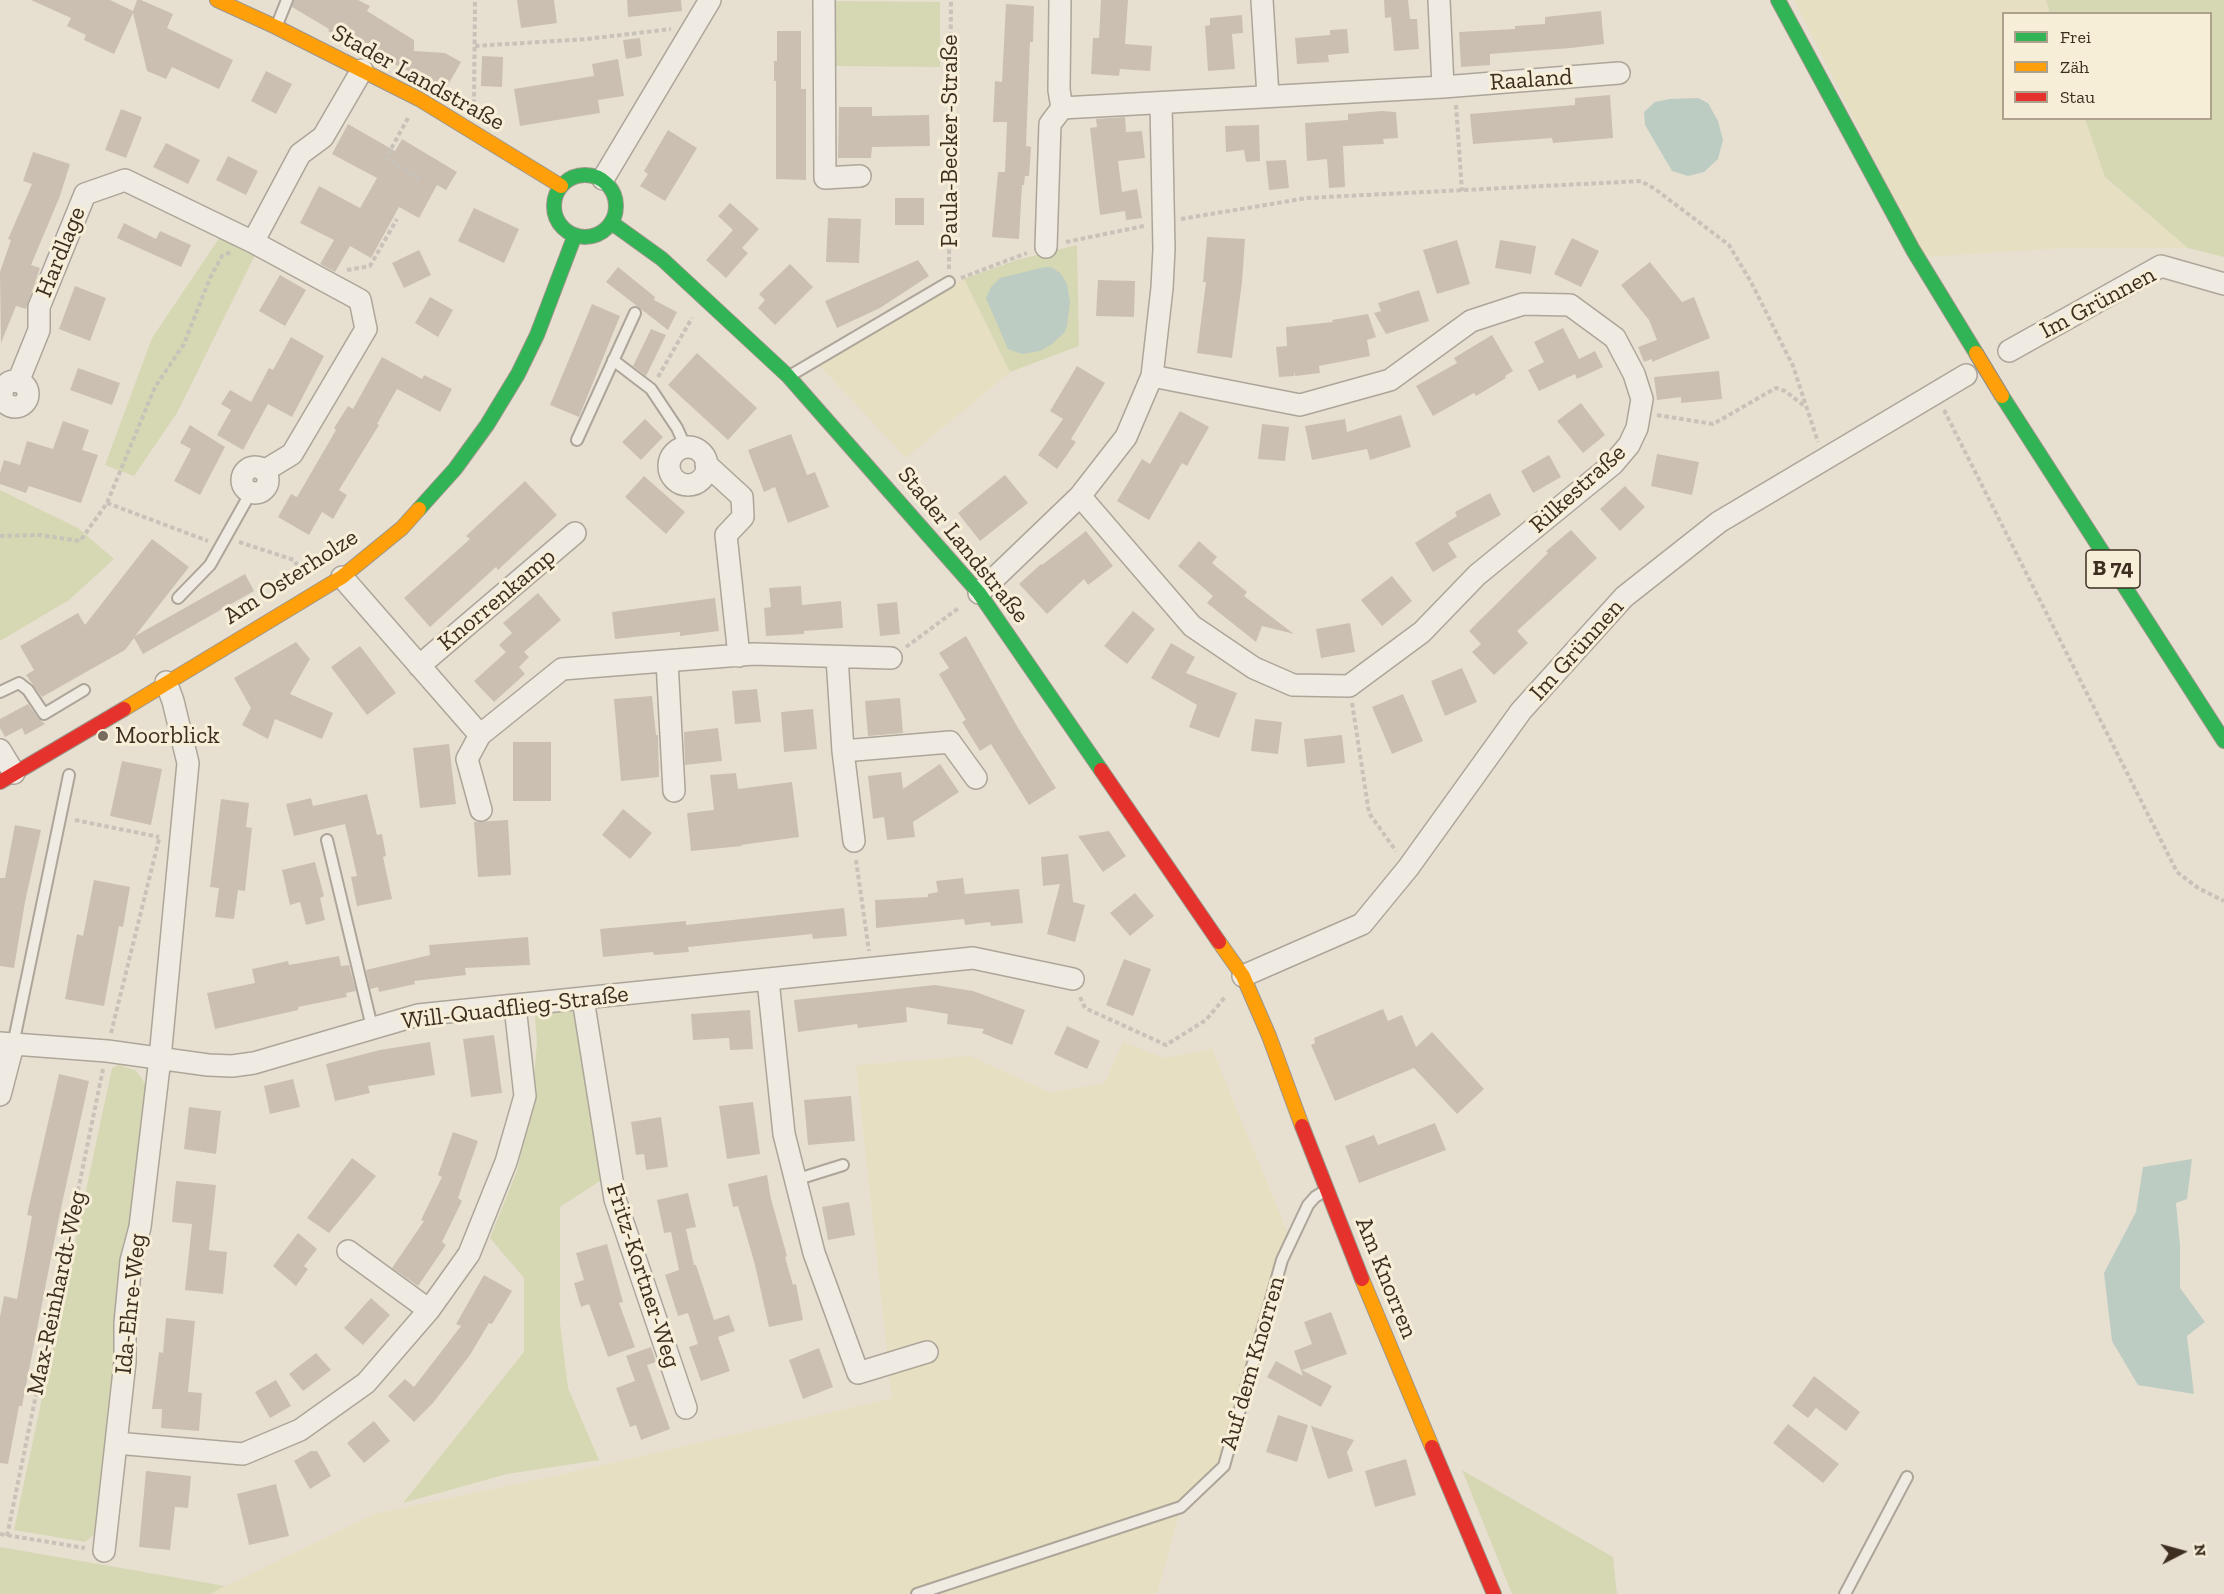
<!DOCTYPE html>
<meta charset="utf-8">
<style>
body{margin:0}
#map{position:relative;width:2224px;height:1594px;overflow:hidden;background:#e7e0d1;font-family:"Zilla Slab",serif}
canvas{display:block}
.legend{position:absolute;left:2002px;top:12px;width:210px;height:108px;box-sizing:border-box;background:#f7eed8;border:2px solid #ada18e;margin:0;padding:8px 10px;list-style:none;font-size:18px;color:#3d2e20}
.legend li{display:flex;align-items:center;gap:12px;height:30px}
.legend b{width:30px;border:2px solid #ada18e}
.north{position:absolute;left:2152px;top:1522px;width:60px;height:60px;-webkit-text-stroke:4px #f7eed8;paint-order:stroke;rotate:84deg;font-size:16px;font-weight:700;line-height:24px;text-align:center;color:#3d2e20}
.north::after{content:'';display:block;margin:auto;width:21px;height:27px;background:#3d2e20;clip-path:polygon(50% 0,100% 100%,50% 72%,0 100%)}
</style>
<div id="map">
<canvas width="2224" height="1594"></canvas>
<ul class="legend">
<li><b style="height:8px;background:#30b455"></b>Frei</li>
<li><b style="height:8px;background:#ff9f0a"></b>Zäh</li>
<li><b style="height:8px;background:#e5322d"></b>Stau</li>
</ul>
<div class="north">N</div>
</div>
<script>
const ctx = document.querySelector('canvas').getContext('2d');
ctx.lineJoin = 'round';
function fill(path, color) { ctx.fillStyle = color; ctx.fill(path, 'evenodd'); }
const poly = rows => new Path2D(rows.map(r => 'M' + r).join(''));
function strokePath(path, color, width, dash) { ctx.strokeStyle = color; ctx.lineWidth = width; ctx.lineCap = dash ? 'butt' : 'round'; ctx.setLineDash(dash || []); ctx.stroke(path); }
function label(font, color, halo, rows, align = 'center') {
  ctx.font = font + ' "Zilla Slab",serif'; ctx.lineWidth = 6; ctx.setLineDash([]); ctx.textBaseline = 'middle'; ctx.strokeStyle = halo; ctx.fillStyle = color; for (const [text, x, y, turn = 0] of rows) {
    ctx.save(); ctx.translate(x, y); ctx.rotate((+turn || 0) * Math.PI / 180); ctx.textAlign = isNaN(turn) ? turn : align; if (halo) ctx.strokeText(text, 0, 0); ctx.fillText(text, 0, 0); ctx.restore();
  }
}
fill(poly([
 [1794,0,2046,0,2050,13,2004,14,2004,118,2085,119,2105,178,2188,248,2066,248,1923,257],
 [964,279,1010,372,906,458,820,366],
 [1123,1042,1165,1058,1212,1049,1292,1243,1224,1466,1181,1507,1157,1594,210,1594,374,1514,573,1472,892,1398,856,1065,970,1056,1049,1092,1104,1084]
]), '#e6dfc2');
fill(poly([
 [2046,0,2224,0,2224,257,2188,248,2105,177,2085,119,2210,118,2210,14,2050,13],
 [830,1,940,2,940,67,829,66],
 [222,234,256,253,177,413,134,476,105,465,152,338],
 [1077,245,1079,346,1010,372,964,279,1017,260],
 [0,490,78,528,114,559,69,600,0,641],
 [571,1010,583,1030,603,1179,560,1207,560,1323,568,1388,599,1460,507,1474,403,1503,524,1352,524,1278,490,1238,517,1171,532,1104,537,1042,535,1017,541,1012],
 [119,1065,135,1070,141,1077,145,1084,146,1096,131,1229,125,1238,113,1349,118,1358,99,1531,85,1542,14,1530,112,1068],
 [1462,1470,1613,1557,1617,1594,1512,1594],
 [0,1547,225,1586,210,1594,0,1594]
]), '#d6d7b3');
fill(poly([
 [1698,98,1708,103,1718,121,1723,140,1718,159,1704,172,1688,176,1672,171,1645,125,1644,112,1655,102,1670,99],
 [1045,267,1053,268,1061,274,1067,284,1070,302,1067,326,1064,333,1052,344,1040,351,1022,354,1008,349,986,298,991,287,1000,278],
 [2192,1159,2187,1199,2176,1203,2180,1246,2180,1288,2205,1322,2187,1336,2194,1394,2138,1385,2112,1341,2104,1273,2136,1212,2143,1167]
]), '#bcccc2');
fill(poly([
 [31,0,110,0,133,11,137,0,141,0,173,14,167,28,233,60,219,89,172,67,166,79,147,71,133,13,114,54,84,40,86,35,67,26,71,18],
 [294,0,358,0,370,6,367,11,414,40,414,51,445,53,461,62,444,92,352,40,350,42,328,31,329,29,292,7],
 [517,0,554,0,557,23,521,28],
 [627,0,681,0,682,11,628,17],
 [1101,0,1128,0,1125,44,1152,46,1150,71,1120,69,1119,76,1091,74,1093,38,1099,38],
 [1384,0,1408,0,1410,19,1417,19,1419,49,1394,51,1391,17,1385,18],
 [1006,4,1034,6,1033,42,1030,42,1026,146,1031,147,1029,176,1025,176,1024,185,1022,185,1019,239,992,237,998,172,1005,172,1007,122,993,122,995,81,1002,82],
 [1601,11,1604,44,1571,48,1490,54,1490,65,1461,67,1459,32,1515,29,1515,26,1545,24,1545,17],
 [1242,15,1243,33,1232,34,1235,69,1208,71,1205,26,1210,25,1210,18],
 [1347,29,1349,53,1328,55,1329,62,1297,64,1295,38,1330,35,1330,30],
 [777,31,801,31,801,89,806,89,806,180,776,179,776,81,774,81,774,61,777,61],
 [640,38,642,56,626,59,623,40],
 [482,56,503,57,502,87,481,86],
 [618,59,624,96,598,100,600,113,520,126,514,89,594,76,592,64],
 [266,71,292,84,276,114,251,101],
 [1610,95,1613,138,1553,143,1552,138,1473,144,1470,114,1575,105,1575,98],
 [839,107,872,107,872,116,929,115,930,146,872,147,871,158,838,158],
 [121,109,142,117,126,158,105,150],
 [1382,111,1396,112,1398,138,1383,139,1384,144,1343,146,1345,187,1329,188,1327,159,1307,161,1305,123,1348,120,1348,114],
 [1125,117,1126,132,1142,131,1145,158,1118,161,1122,192,1137,189,1142,218,1126,220,1125,211,1100,215,1090,128,1097,127,1096,119],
 [348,124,395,151,402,139,457,172,446,190,437,185,419,218,399,207,371,258,350,246,335,272,320,264,334,240,300,223,319,186,360,208,377,178,332,154],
 [1259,125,1260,161,1246,162,1244,150,1226,152,1225,126],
 [668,130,697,148,665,201,640,186,648,174,644,171],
 [166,143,200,160,188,184,153,167],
 [33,152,70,164,60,196,31,265,40,268,26,309,16,306,1,343,0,272,11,240,8,239,32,184,23,181],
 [228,156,258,171,246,195,216,180],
 [1286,160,1289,188,1269,190,1266,161],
 [895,198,924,198,924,225,895,225],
 [730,203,759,229,742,248,748,253,726,278,706,260,733,230,718,216],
 [474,208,519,229,504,263,458,241],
 [828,218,861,219,859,263,826,262],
 [124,223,156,239,160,231,191,245,181,267,117,238],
 [1207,237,1245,239,1242,282,1232,358,1197,353,1206,282,1203,282],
 [1572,238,1599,251,1581,287,1554,274],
 [1457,240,1470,284,1437,294,1423,250],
 [1500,240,1536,246,1531,274,1495,268],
 [419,250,431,275,404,288,392,263],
 [918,260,929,276,880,308,837,328,825,301],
 [1650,262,1682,302,1694,297,1710,338,1652,362,1652,359,1644,362,1638,347,1657,340,1649,320,1621,285],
 [790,264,813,287,775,325,758,308,765,300,759,294],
 [618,267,655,297,654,300,677,312,668,330,606,282],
 [280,275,306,290,285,326,259,311],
 [1098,280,1135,281,1134,317,1096,316],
 [75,286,106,298,90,341,59,329],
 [1419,290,1429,321,1386,334,1374,313,1381,311,1378,303],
 [430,297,453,310,438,337,415,323],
 [592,304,620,316,579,417,550,405],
 [1368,314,1376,337,1367,340,1370,356,1319,366,1320,373,1295,376,1294,371,1294,376,1279,377,1276,347,1287,346,1286,327,1333,322,1332,320],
 [1563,328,1579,359,1595,351,1603,367,1577,379,1575,374,1539,391,1528,370,1544,362,1534,342],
 [651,329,666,335,646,376,633,366],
 [1492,335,1513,371,1505,376,1506,378,1476,396,1474,393,1433,416,1416,386,1457,363,1454,358],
 [291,337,324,356,292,417,268,404,243,450,217,435,231,410,221,404,230,390,251,402,269,368,273,370],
 [697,353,757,408,728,440,668,385],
 [382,357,422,379,424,375,452,389,440,412,397,389,377,424,379,425,339,490,347,495,333,519,322,512,309,535,278,517,291,494,297,497,336,430,334,428,348,406,353,409],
 [1077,366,1105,383,1071,439,1076,442,1057,469,1038,455,1063,419,1050,411],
 [78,368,120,383,112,405,70,390],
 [1719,371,1722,399,1681,403,1681,397,1657,400,1654,377],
 [1581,403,1605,435,1583,453,1557,421],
 [1180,411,1209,427,1187,466,1182,463,1149,520,1117,501,1142,459,1150,464],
 [1401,415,1411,447,1370,460,1367,449,1312,460,1305,426,1345,419,1347,432],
 [645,419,663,437,641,460,622,442],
 [63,421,89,430,82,450,98,455,81,503,29,486,26,493,0,484,0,473,4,460,20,465,27,441,53,449],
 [1262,424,1289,427,1285,461,1258,459],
 [190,425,225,447,200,495,174,481,191,449,180,443],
 [791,434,807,475,815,472,829,507,788,523,775,487,764,492,748,450],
 [1657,454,1699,462,1692,495,1651,486],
 [1549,455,1561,477,1533,493,1521,471],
 [1005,475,1028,503,980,541,958,513],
 [644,476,685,512,666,534,625,497],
 [525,481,557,515,498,570,496,567,430,627,404,598,470,539,466,536],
 [1625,486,1645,507,1620,531,1600,509],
 [1490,493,1501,515,1448,543,1457,557,1433,572,1415,543,1457,516,1455,512],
 [1571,530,1597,558,1517,631,1528,643,1494,675,1472,652,1481,644,1469,631,1548,553,1546,551],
 [1086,531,1113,566,1088,585,1084,579,1047,614,1019,584,1041,564,1042,565],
 [152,539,189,567,135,636,245,574,254,591,143,654,134,638,125,650,42,697,26,675,34,670,20,646,78,613,85,625],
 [1199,541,1217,557,1212,563,1247,592,1244,596,1294,634,1262,626,1256,642,1207,603,1213,596,1178,566],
 [1392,576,1412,601,1382,626,1361,600],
 [801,586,802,605,841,601,843,628,804,631,804,634,766,636,764,608,771,607,769,588],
 [538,593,561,620,524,652,529,657,519,667,525,674,494,702,474,681,506,652,499,645,512,633,503,623],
 [715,598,719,631,680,636,680,632,615,639,612,612],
 [897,602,900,634,880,636,877,604],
 [1133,611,1155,629,1127,664,1104,646],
 [1350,623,1355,652,1321,658,1316,629],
 [966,636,1018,728,1056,788,1029,805,991,744,980,751,962,722,966,720,939,674,949,668,939,653],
 [296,642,310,659,290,694,333,713,322,739,275,719,268,739,242,725,251,708,234,678],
 [1171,643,1195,657,1186,673,1237,693,1219,738,1189,727,1197,705,1151,678],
 [360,646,396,693,367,715,331,667],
 [1462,668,1477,702,1445,716,1431,681],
 [757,689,761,722,735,724,732,691],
 [1403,694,1423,741,1392,754,1372,707],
 [652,696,656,735,658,735,659,777,621,781,614,699],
 [900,698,903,733,868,736,865,701],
 [28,704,38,718,45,724,25,735,22,728,5,737,0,728,0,719],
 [813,709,817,749,784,752,781,712],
 [1255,719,1282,722,1278,754,1251,751],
 [718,728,722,761,685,765,684,732],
 [1342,735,1345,763,1307,767,1304,739],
 [513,742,551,742,551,801,513,801],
 [449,744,456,804,420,808,413,748],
 [122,761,162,769,151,825,110,816],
 [940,764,959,792,913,822,915,837,887,840,884,817,873,819,868,776,901,772,903,789],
 [736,773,738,789,792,782,799,837,741,845,742,846,691,851,687,813,714,810,710,775],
 [367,794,377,835,382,834,386,856,383,857,392,899,357,906,351,877,357,876,345,824,294,836,286,804,311,798,313,806],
 [221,799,249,803,246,827,252,828,245,891,238,890,234,919,215,917,219,888,210,887],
 [623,809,652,833,630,859,602,835],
 [508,820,511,875,478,877,474,822],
 [15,825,41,830,25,902,14,968,0,966,0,878,5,878],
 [1109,831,1126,856,1103,872,1078,836],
 [1068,854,1073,902,1085,905,1075,942,1047,934,1060,884,1043,886,1041,857],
 [315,862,324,896,320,898,325,920,306,925,300,902,290,905,282,870],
 [963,878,965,894,1019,889,1023,923,991,926,990,922,965,925,964,919,876,928,875,900,928,897,928,894,938,892,936,881],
 [94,880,130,887,123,927,119,926,104,1006,65,999,77,934,83,936],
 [1135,893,1154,916,1130,936,1110,913],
 [844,908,847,936,813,939,812,934,688,947,689,952,654,955,653,952,603,957,600,929,686,921,686,925],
 [528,937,530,965,465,968,466,975,414,981,415,984,379,992,378,987,370,989,366,970,430,955,429,945],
 [339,956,341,966,349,965,356,991,346,993,347,997,298,1007,298,1010,215,1029,207,993,255,983,252,969,288,961,289,965],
 [1124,959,1151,969,1133,1016,1106,1005],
 [935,985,973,991,1025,1010,1012,1045,982,1033,984,1029,947,1024,948,1014,906,1007,907,1022,858,1028,857,1024,798,1032,794,1000],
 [1383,1009,1388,1021,1402,1015,1416,1047,1432,1032,1484,1089,1457,1114,1414,1068,1335,1101,1311,1045,1315,1043,1314,1038],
 [750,1010,753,1049,730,1050,729,1038,693,1040,691,1014],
 [1067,1026,1100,1041,1087,1069,1054,1054],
 [494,1035,502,1093,471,1097,463,1039],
 [430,1042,435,1075,368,1086,370,1093,335,1101,326,1064,380,1050],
 [59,1074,89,1081,58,1222,22,1406,19,1406,8,1464,0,1463,0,1317,4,1296,17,1299,32,1216,27,1215],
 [293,1079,300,1107,270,1114,264,1086],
 [851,1096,855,1141,808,1145,804,1100],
 [753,1102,760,1154,727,1159,719,1106],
 [189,1107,221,1111,216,1154,184,1149],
 [661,1117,668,1167,646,1170,644,1154,636,1155,631,1122],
 [1435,1123,1446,1150,1359,1183,1345,1146,1374,1135,1378,1145],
 [453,1132,478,1141,458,1198,462,1201,442,1242,446,1245,418,1286,392,1268,424,1221,421,1220,442,1177,438,1175],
 [352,1158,376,1176,329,1233,307,1218],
 [767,1175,771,1199,787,1256,785,1257,793,1285,796,1284,803,1320,769,1327,755,1265,738,1206,733,1207,728,1184],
 [176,1181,216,1185,209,1250,227,1252,223,1294,185,1290,192,1224,172,1222],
 [688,1193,696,1227,686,1229,694,1265,696,1265,714,1320,729,1315,735,1331,718,1337,730,1371,701,1381,689,1347,698,1344,688,1313,678,1316,665,1275,679,1270,671,1232,664,1233,657,1200],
 [849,1202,855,1235,828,1240,822,1207],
 [298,1233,317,1249,304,1266,308,1269,296,1286,273,1266],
 [607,1244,623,1302,619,1303,635,1347,608,1357,589,1304,581,1307,574,1283,584,1280,576,1253],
 [484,1275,512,1291,492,1324,489,1323,470,1355,433,1403,414,1422,388,1396,405,1379,414,1387,461,1326,456,1324],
 [371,1298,390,1315,363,1345,344,1328],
 [1331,1312,1347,1354,1302,1370,1332,1386,1321,1407,1267,1377,1276,1361,1303,1376,1294,1351,1312,1344,1304,1322],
 [166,1318,195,1321,188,1392,202,1393,199,1431,161,1428,162,1409,152,1409,159,1352,163,1353],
 [651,1347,656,1362,647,1365,670,1429,641,1440,636,1425,630,1427,616,1388,635,1381,626,1356],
 [819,1348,833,1387,803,1399,789,1360],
 [316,1353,331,1370,303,1391,289,1374],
 [1814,1376,1860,1412,1846,1431,1816,1408,1808,1418,1792,1406],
 [276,1380,291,1406,270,1418,255,1392],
 [1278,1415,1308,1425,1297,1462,1266,1452],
 [374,1421,390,1441,364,1463,347,1443],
 [1788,1424,1839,1464,1823,1483,1773,1443],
 [1311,1426,1354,1440,1347,1452,1353,1471,1328,1479],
 [311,1451,317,1451,331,1476,310,1489,294,1461],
 [1406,1459,1416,1495,1375,1507,1365,1471],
 [146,1471,191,1476,188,1508,175,1507,170,1550,139,1547],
 [276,1484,289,1536,249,1545,237,1494]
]), '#cbbfb2');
const lane = poly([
 [277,25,287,0],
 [613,360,651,389,677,428,686,448],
 [791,375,949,282],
 [577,440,635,313],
 [178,598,210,565,251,492],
 [0,692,19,683,28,690,44,714,84,690],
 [327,840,372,1027],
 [13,1045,69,775],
 [795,1180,843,1165],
 [917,1594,1181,1507,1224,1466,1282,1260,1308,1205,1315,1197,1323,1192],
 [1845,1594,1907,1477]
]);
const street = poly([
 [824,0,825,178,860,176],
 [1060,0,1059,90,1062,108,1443,87,1619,73],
 [1262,0,1268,96],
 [1439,0,1443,87],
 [603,179,710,0],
 [1046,247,1050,124,1062,108],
 [2009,351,2161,266,2224,284],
 '2 394a13 13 0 1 1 26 0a13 13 0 1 1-26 0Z',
 [18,382,39,330,39,307,85,194,125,180,253,242],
 '669 466a19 19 0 1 1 38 0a19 19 0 1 1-38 0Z',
 [706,464,742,497,743,517,726,535,739,656],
 '242 480a13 13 0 1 1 26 0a13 13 0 1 1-26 0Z',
 [264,471,292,454,366,329,360,300,253,242,300,154,323,137,362,70],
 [1080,496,1192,626,1254,668,1293,685,1349,686,1422,632,1477,575,1613,464,1629,445,1637,428,1642,399,1634,374,1615,338,1570,305,1523,304,1471,321,1390,380,1300,405,1152,376],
 [342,577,480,735,562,669,754,654,891,658],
 [979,593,1080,496,1126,437,1152,376,1162,288,1164,249,1161,103],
 [837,657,843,751,854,841],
 [667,661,674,791],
 [419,666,575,533],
 [480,735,467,759,481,810],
 [0,750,14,773],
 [843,751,950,742,976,778],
 [1243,976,1362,924,1408,868,1521,711,1624,597,1719,522,1966,375],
 [768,980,784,1134,814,1253,858,1373,927,1352],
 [583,999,615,1199,686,1408],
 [0,1043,107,1051,208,1065,232,1066,254,1063,418,1015,973,958,1073,979],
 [0,1095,13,1045],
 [348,1251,429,1310],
 [116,1443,243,1454,300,1430,366,1383,429,1310,469,1254,506,1162,525,1096,515,1006],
 [104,1551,125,1362,125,1323,131,1261,140,1227,160,1058,188,763,173,701,166,682]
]);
const fast = poly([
 [1778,0,1913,250,1976,353],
 '554 206a31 31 0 1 1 62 0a31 31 0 1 1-62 0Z',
 [612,223,662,259,788,376,979,593,1101,770],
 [2002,396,2224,741],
 [419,509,455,469,487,425,518,374,537,335,575,235]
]);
const slow = poly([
 [217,0,276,27,419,99,561,186],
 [124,709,342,577,402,528,419,509],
 [1219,942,1243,976,1269,1036,1302,1126],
 [1362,1279,1432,1447]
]);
const jam = poly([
 [1101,770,1219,942],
 [0,782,124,709],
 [1302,1126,1362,1279],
 [1432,1447,1494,1594]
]);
strokePath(lane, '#ada599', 14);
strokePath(street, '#ada599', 24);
strokePath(fast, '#9c958a', 16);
strokePath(slow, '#9c958a', 16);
strokePath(jam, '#9c958a', 16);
strokePath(poly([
 [475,46,587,39,671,29],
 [474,104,475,0],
 [1456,105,1462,191],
 [408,118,386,158,418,177,417,180],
 [1181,219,1307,198,1641,181,1655,189,1729,245,1751,282,1793,366,1818,442],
 [1066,242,1144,226],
 [949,269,951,0],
 [347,270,370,266,397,219],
 [961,278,1027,253],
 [658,377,692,318],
 [0,403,4,400],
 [1944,410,2177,872,2198,888,2224,901],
 [1657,415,1713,424,1776,388,1785,391,1807,408],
 [107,503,208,541],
 [0,536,40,535,80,541,107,503,155,387,184,344,210,278,222,256,231,252],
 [239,542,294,560,302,573],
 [906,647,960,607],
 [1352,703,1369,813,1396,851],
 [75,820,159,837],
 [856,860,869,951],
 [1080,997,1085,1008,1166,1045,1206,1020,1225,997],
 [111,1033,159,839],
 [0,1534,85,1548],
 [7,1536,103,1069]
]), '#c8c2b9', 4, [4.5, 3]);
strokePath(lane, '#efebe3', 10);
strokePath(street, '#efebe3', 21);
strokePath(fast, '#30b455', 14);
strokePath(slow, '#ff9f0a', 14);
strokePath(jam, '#e5322d', 14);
const slowBridge = poly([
 [1976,353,2002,396]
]);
strokePath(slowBridge, '#928b80', 16, []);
strokePath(slowBridge, '#ff9f0a', 14);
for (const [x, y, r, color] of [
 [103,736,6,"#786c5e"]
]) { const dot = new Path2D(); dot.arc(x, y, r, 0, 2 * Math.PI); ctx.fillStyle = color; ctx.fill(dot); strokePath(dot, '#f7eed8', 2); }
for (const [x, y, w] of [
 [2113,569,54]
]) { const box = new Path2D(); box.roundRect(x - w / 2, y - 19, w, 38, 4.5); ctx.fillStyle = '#f7eed8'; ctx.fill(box); strokePath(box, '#3d2e20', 1.5); }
label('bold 22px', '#3d2e20', null, [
 ["B 74",2113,569]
]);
label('24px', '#3d2e20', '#f7eed8', [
 ["Stader Landstraße",418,78,29],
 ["Raaland",1531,80,-4],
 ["Paula-Becker-Straße",950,141,-90],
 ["Hardlage",61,252,-68],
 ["Im Grünnen",2098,303,-28],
 ["Rilkestraße",1578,489,-42],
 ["Stader Landstraße",963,545,51],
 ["Am Osterholze",291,577,-33],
 ["Knorrenkamp",497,600,-40],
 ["Im Grünnen",1577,650,-48],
 ["Will-Quadflieg-Straße",515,1008,-7],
 ["Fritz-Kortner-Weg",643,1276,72],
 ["Am Knorren",1386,1278,68],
 ["Max-Reinhardt-Weg",57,1293,-78],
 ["Ida-Ehre-Weg",131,1304,-84],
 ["Auf dem Knorren",1253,1363,-74]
]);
label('24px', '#3d2e20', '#f7eed8', [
 ["Moorblick",115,736]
], 'left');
</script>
